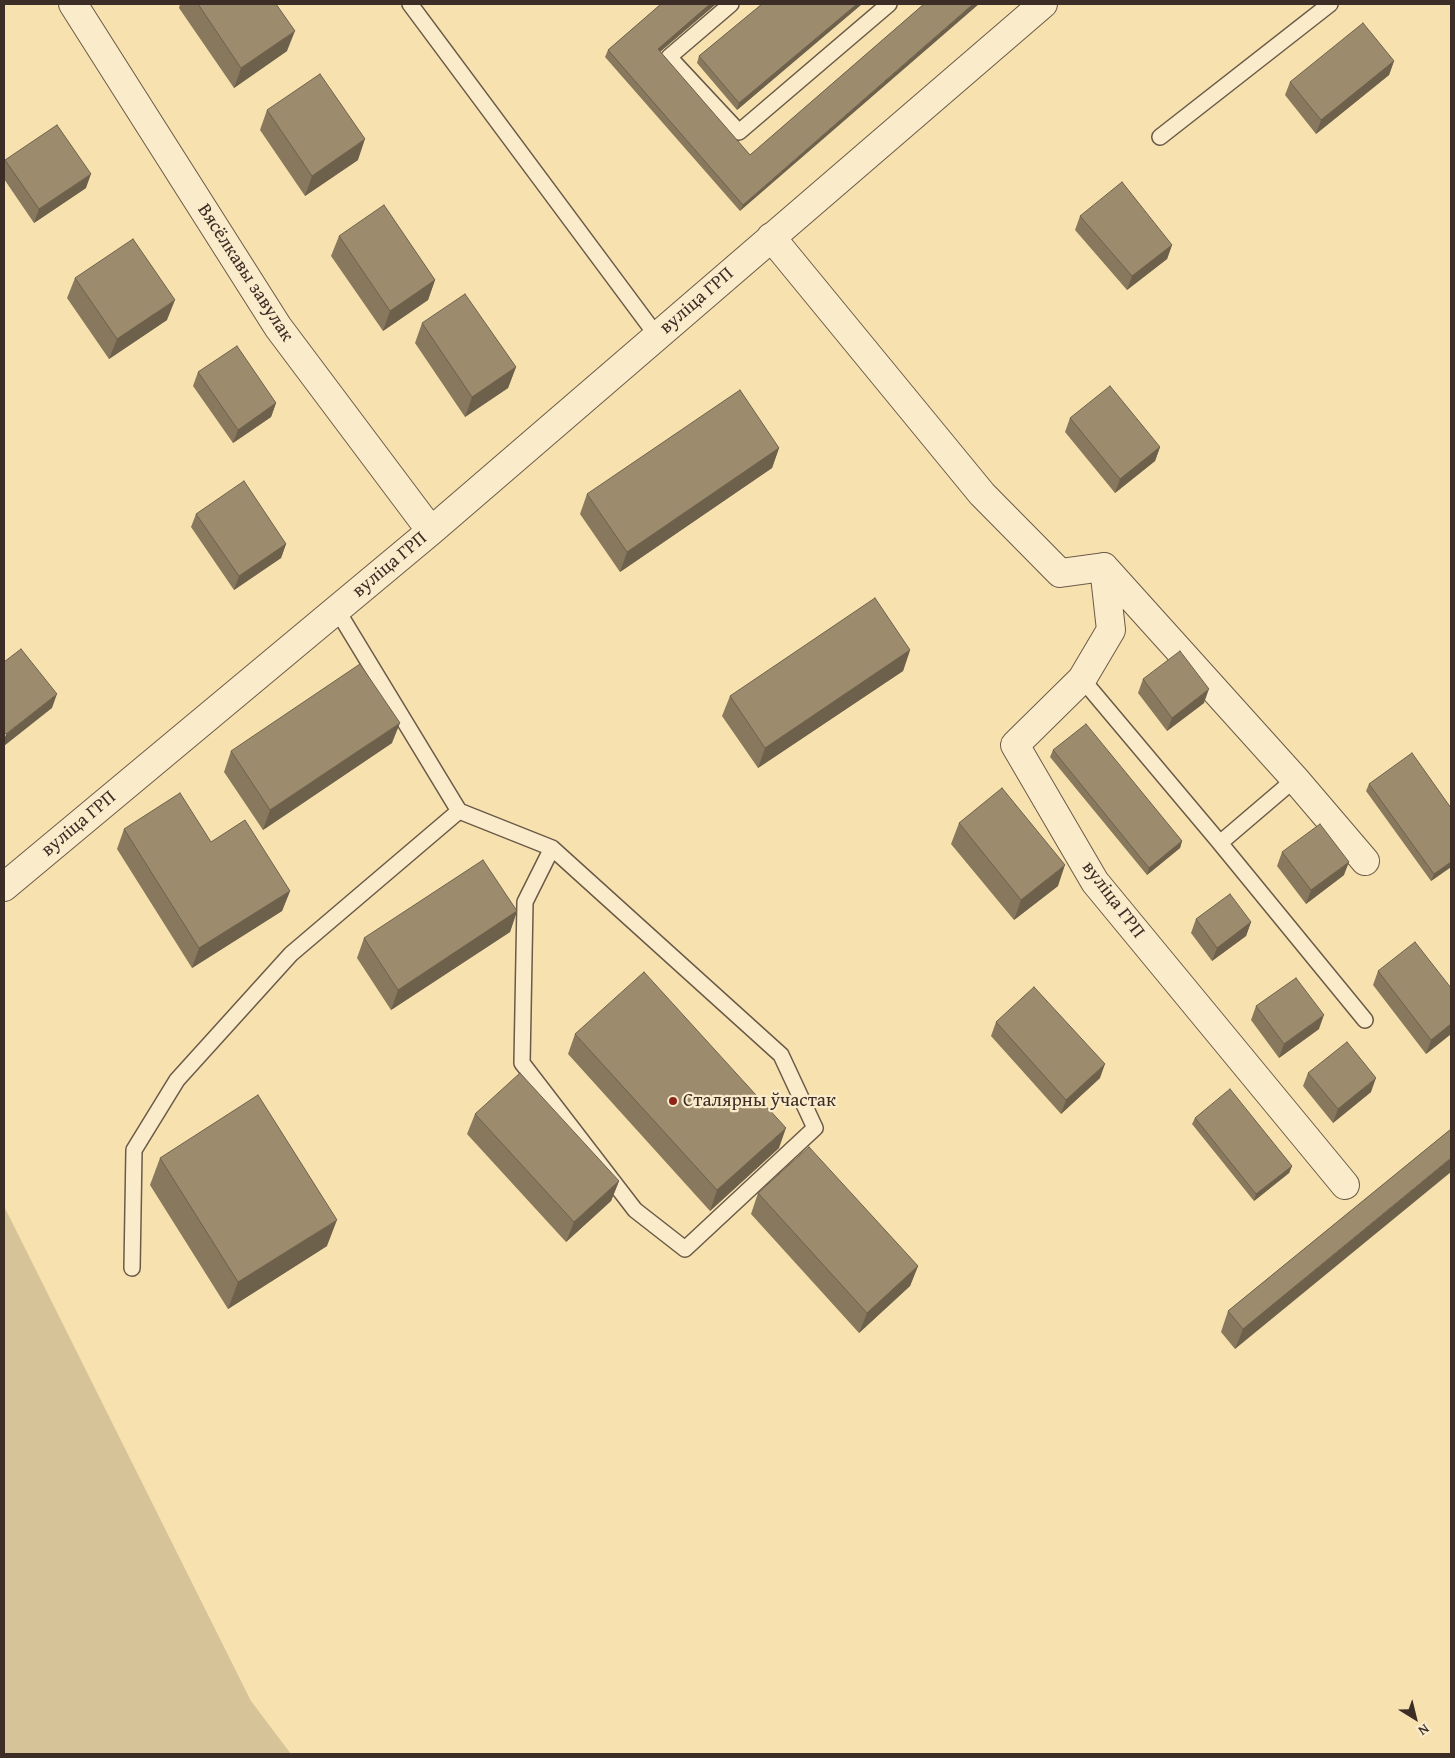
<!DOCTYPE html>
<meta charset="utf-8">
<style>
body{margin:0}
#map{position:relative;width:1455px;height:1758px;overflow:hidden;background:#f7e2af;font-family:"Gentium Book Plus",serif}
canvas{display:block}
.frame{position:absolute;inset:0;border:5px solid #3c2d26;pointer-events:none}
.north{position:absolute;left:1390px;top:1693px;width:50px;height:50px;-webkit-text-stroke:4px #faeccb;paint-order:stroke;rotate:144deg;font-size:14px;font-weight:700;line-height:20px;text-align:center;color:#3c2d26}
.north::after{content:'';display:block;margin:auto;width:18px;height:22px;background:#3c2d26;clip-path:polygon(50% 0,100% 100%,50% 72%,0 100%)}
</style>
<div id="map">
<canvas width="1455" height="1758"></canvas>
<div class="frame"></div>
<div class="north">N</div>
</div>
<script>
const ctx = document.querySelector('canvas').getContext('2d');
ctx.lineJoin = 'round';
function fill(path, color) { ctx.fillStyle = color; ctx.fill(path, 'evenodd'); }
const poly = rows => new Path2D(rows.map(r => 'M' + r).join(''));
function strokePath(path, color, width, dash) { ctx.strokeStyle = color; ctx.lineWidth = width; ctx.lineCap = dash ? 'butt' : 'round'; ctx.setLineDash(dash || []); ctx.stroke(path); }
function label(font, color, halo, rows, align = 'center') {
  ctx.font = font + ' "Gentium Book Plus",serif'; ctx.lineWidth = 4.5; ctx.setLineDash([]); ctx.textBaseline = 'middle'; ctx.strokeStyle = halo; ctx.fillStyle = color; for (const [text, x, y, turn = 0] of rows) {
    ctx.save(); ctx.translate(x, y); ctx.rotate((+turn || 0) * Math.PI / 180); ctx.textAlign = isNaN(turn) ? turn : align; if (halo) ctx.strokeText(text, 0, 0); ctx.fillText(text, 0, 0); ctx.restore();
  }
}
fill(poly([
 [4,1206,251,1701,291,1754,4,1754]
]), '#d7c398');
const service = poly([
 [410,4,657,336],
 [731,4,669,57,739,132,889,4],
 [1160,137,1330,4],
 [1082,679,1220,843],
 [1295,779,1220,843,1365,1020],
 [459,811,552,848,781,1055,815,1128,685,1249,635,1210,522,1063,525,902,552,848],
 [132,1268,134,1150,177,1080,291,954,459,811,337,610]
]);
const minor = poly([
 [73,4,278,327,431,531],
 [771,237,982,494,1060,573,1104,567,1295,779,1365,861],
 [1104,567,1111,630,1082,679,1015,745,1095,882,1345,1185],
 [4,887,431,531,1043,4]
]);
strokePath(service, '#6b5a48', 18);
strokePath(minor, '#6b5a48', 30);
strokePath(service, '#faeccb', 15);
strokePath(minor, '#faeccb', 28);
fill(poly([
 [180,4,276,4,287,51,234,88,179,8],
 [661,4,716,4,660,52,750,155,924,4,740,211,605,57,608,50],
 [762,4,862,4,737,110,697,63,699,56],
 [1394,61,1389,75,1316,134,1285,95,1290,82],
 [267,110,358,160,305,196,260,130],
 [5,160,86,188,34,223,4,179,4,164],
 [1080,216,1172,245,1167,259,1127,290,1075,230],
 [339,236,435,280,428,300,383,331,331,256],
 [75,278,167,320,109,359,67,298],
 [422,323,516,367,508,388,465,417,415,343],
 [198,372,276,403,271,417,233,443,193,386],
 [1070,418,1160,447,1155,461,1115,493,1065,432],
 [779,448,772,468,620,572,580,514,587,494],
 [196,514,286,544,281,558,234,590,191,527],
 [910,650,903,671,758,768,722,716,730,696],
 [1143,679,1204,703,1167,731,1138,693],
 [392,743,263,830,224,772,231,751],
 [1053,750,1182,841,1180,848,1147,875,1050,757],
 [1369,784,1451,808,1451,867,1431,881,1366,791],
 [959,823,1058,886,1014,920,951,844],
 [124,829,211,842,290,891,282,911,192,968,117,849],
 [1282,852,1344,875,1306,904,1277,866],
 [517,911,510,932,391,1010,357,958,364,938],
 [1196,919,1251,922,1246,936,1212,961,1191,933],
 [1378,971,1451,988,1451,1034,1426,1054,1373,985],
 [1256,1006,1319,1029,1279,1058,1251,1020],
 [996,1022,1100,1078,1061,1114,991,1036],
 [575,1034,779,1148,710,1211,568,1054],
 [1308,1073,1371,1092,1333,1123,1303,1086],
 [475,1114,619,1181,611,1201,566,1242,467,1134],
 [1195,1118,1292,1166,1289,1173,1254,1201,1192,1124],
 [1451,1129,1235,1349,1221,1332,1228,1311],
 [160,1158,327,1246,228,1309,150,1185],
 [758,1193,918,1266,910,1286,859,1333,751,1214]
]), '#87785e');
fill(poly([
 [710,4,716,4,655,56,658,49],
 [857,4,862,4,737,110,739,103],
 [973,4,979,4,740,211,743,205],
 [295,31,287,51,234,88,241,68],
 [1394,61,1389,75,1316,134,1321,120],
 [365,139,358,160,305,196,312,176],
 [91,174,86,188,34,223,39,209],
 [1172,245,1167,259,1127,290,1132,276],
 [435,280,428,300,383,331,390,311],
 [175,300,167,320,109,359,117,339],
 [516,367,508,388,465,417,472,397],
 [276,403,271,417,233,443,238,430],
 [1160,447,1155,461,1115,493,1120,479],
 [779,448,772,468,620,572,627,552],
 [286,544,281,558,234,590,239,576],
 [910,650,903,671,758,768,765,748],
 [1209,689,1204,703,1167,731,1172,718],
 [57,694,52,708,4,746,4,740,6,734],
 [400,723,392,743,263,830,270,810],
 [1182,841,1180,848,1147,875,1149,868],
 [1349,862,1344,875,1306,904,1311,890],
 [1451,862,1451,867,1431,881,1434,874],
 [1065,865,1058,886,1014,920,1021,900],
 [290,891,282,911,192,968,199,948],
 [517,911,510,932,391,1010,398,990],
 [1251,922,1246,936,1212,961,1217,948],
 [1324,1015,1319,1029,1279,1058,1284,1044],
 [1451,1024,1451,1034,1426,1054,1431,1040],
 [1105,1064,1100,1078,1061,1114,1066,1100],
 [1376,1078,1371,1092,1333,1123,1338,1109],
 [786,1128,779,1148,710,1211,717,1190],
 [1451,1158,1451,1172,1235,1349,1243,1329],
 [1292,1166,1289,1173,1254,1201,1256,1194],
 [619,1181,611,1201,566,1242,574,1222],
 [337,1220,327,1246,228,1309,238,1282],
 [918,1266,910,1286,859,1333,867,1313]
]), '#6e614c');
const building = poly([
 [198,4,276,4,295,31,241,68,198,4],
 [661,4,710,4,658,49,750,155,924,4,973,4,743,205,608,50,661,4],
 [762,4,857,4,739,103,699,56,762,4],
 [1363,23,1394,61,1321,120,1290,82,1363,23],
 [320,74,365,139,312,176,267,110,320,74],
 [57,125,91,174,39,209,5,160,57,125],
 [1122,182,1172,245,1132,276,1080,216,1122,182],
 [384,205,435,280,390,311,339,236,384,205],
 [133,239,175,300,117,339,75,278,133,239],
 [465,294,516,367,472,397,422,323,465,294],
 [237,346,276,403,238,430,198,372,237,346],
 [1110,386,1160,447,1120,479,1070,418,1110,386],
 [740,390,779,448,627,552,587,494,740,390],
 [244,481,286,544,239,576,196,514,244,481],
 [875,598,910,650,765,748,730,696,875,598],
 [21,649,57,694,6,734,4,732,4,662,21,649],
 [1180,651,1209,689,1172,718,1143,679,1180,651],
 [360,664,400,723,270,810,231,751,360,664],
 [1086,724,1182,841,1149,868,1053,750,1086,724],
 [1412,753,1451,808,1451,862,1434,874,1369,784,1412,753],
 [1002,788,1065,865,1021,900,959,823,1002,788],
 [180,793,211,842,245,820,290,891,199,948,124,829,180,793],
 [1320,824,1349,862,1311,890,1282,852,1320,824],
 [483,860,517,911,398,990,364,938,483,860],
 [1230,894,1251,922,1217,948,1196,919,1230,894],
 [1415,942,1451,988,1451,1024,1431,1040,1378,971,1415,942],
 [644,972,786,1128,717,1190,575,1034,644,972],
 [1296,978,1324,1015,1284,1044,1256,1006,1296,978],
 [1034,987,1105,1064,1066,1100,996,1022,1034,987],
 [1347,1042,1376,1078,1338,1109,1308,1073,1347,1042],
 [520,1073,619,1181,574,1222,475,1114,520,1073],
 [1230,1089,1292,1166,1256,1194,1195,1118,1230,1089],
 [258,1095,337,1220,238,1282,160,1158,258,1095],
 [1451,1129,1451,1158,1243,1329,1228,1311,1451,1129],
 [809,1147,918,1266,867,1313,758,1193,809,1147]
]);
fill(building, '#9d8b6d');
strokePath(building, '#6e614c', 1);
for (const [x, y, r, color] of [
 [673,1101,5,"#8f2418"]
]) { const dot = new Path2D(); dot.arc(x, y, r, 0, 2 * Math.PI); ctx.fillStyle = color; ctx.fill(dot); strokePath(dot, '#faeccb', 2); }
label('19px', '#3c2d26', '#faeccb', [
 ["Вясёлкавы завулак",245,273,57],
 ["вуліца ГРП",697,301,-41],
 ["вуліца ГРП",390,565,-40],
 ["вуліца ГРП",79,824,-40],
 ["вуліца ГРП",1113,900,53]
]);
label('19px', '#3c2d26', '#faeccb', [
 ["Сталярны ўчастак",683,1101]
], 'left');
</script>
